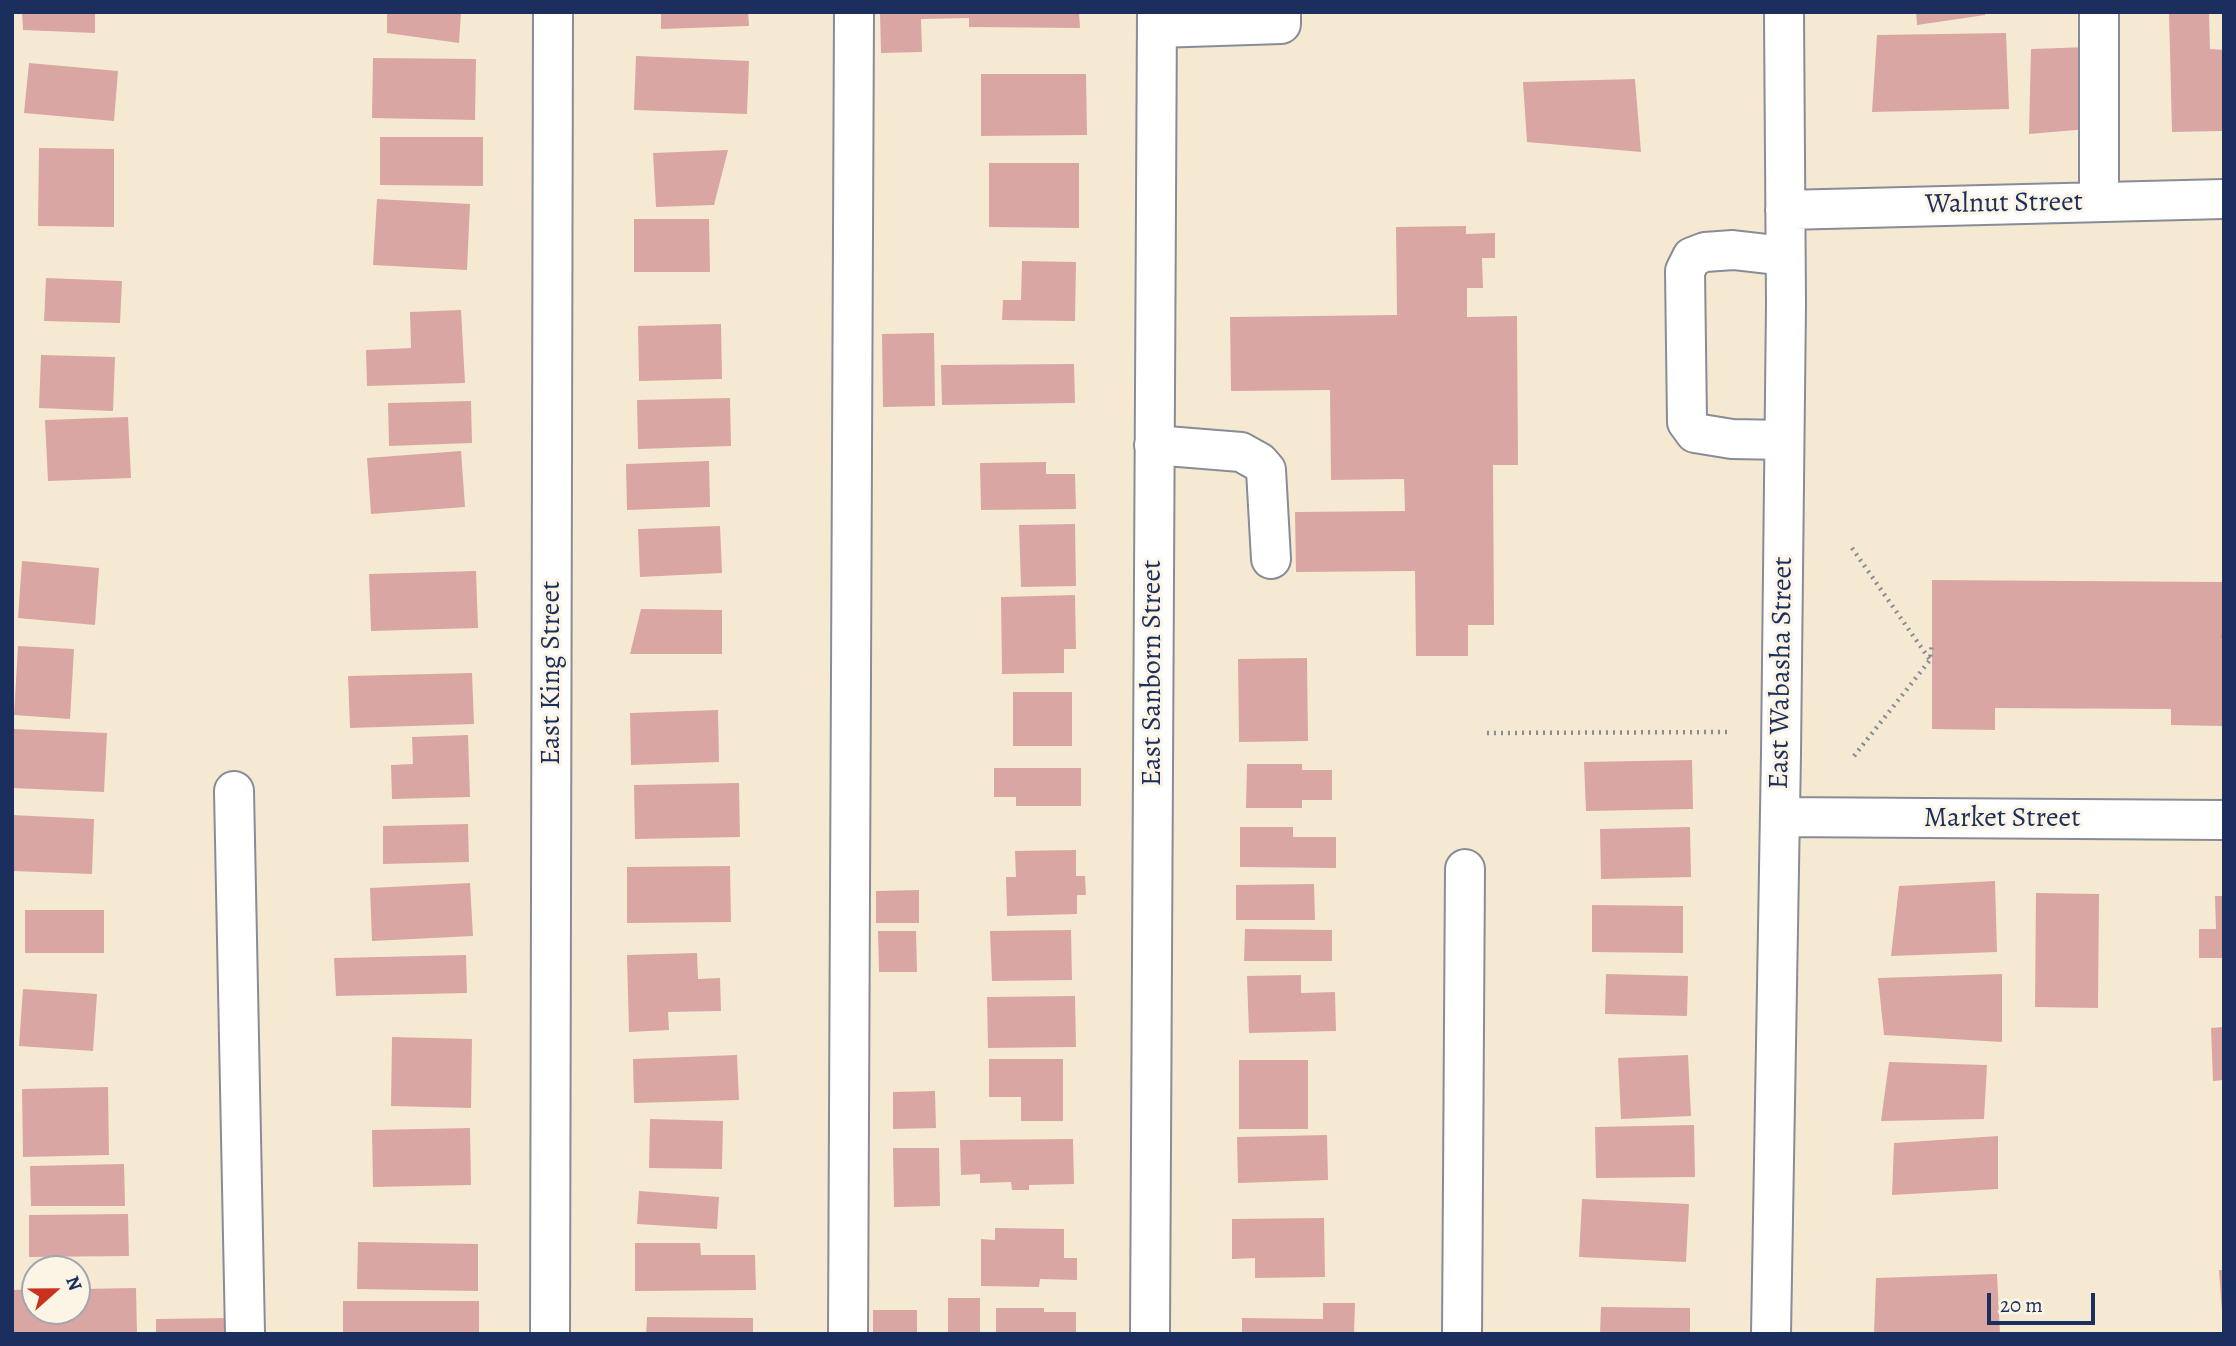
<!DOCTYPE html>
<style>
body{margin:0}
#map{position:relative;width:2236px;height:1346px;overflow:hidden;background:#f5ead1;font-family:Alegreya,serif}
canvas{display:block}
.frame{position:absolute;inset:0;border:14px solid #1b2f5e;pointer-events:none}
.north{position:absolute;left:21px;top:1255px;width:70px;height:70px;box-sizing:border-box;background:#fcf5e5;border:2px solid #a2a6af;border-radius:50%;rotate:69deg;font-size:19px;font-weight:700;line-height:28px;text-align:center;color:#1b2f5e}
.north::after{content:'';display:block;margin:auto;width:24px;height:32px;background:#c8321e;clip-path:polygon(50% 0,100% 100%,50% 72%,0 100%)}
.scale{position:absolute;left:1987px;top:1293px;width:108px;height:32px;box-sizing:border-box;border:4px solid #1b2f5e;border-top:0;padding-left:9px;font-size:21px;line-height:24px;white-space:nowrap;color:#1b2f5e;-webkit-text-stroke:5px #fcf5e5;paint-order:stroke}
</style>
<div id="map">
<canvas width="2236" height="1346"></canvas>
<div class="frame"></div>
<div class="north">N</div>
<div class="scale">20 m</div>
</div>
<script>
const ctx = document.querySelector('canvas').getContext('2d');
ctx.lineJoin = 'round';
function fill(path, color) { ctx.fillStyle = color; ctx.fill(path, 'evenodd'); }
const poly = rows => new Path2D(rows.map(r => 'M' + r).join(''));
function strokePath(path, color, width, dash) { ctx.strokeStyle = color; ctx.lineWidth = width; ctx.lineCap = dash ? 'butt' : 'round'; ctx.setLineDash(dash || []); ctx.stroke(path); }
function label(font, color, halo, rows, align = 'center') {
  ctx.font = font + ' Alegreya,serif'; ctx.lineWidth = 6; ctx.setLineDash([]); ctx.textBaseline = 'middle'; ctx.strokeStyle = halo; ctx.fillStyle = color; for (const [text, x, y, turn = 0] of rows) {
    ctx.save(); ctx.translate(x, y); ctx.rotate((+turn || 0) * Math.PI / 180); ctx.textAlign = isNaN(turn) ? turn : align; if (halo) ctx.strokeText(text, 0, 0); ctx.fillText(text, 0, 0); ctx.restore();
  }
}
fill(poly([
 [22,12,95,12,95,33,23,30],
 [387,12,461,12,459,43,387,33],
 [661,12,748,12,749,26,661,29],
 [880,12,1079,12,1080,28,969,27,969,18,921,19,922,52,881,53],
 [1916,12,1985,12,1985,15,1917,25],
 [2169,12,2209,12,2210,49,2224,50,2224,131,2172,132],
 [2006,33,2009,109,1872,112,1877,35],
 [2089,47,2088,129,2029,134,2031,49],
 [636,56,749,61,747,114,634,110],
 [373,58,476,59,475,120,372,118],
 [29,63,118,71,114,121,24,113],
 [981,74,1086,74,1087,135,981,136],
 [1635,79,1641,152,1527,142,1523,82],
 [380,137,483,137,483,186,380,185],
 [39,148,114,149,114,227,38,226],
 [728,150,714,205,656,207,653,153],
 [989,163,1079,163,1079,228,989,227],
 [377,199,470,204,467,270,373,265],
 [634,219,709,219,710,272,634,272],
 [1466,226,1466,234,1495,233,1495,258,1482,258,1483,288,1467,288,1467,317,1517,316,1518,465,1493,465,1494,625,1468,625,1468,656,1416,656,1415,571,1296,572,1295,512,1405,511,1404,479,1331,480,1330,390,1231,391,1230,317,1397,315,1396,227],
 [1022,261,1076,262,1075,321,1002,320,1003,300,1021,300],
 [46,278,122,281,120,323,44,321],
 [461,310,465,383,367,386,366,350,411,348,410,312],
 [721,324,722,379,639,381,638,326],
 [934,333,935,406,883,407,882,334],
 [41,355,115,357,113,411,39,408],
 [1074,364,1075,403,942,405,941,365],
 [730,398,731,446,638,449,637,400],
 [471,401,472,443,389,446,388,403],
 [128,417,131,478,48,481,45,420],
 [461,451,465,507,371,514,367,458],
 [709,461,710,507,627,510,626,464],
 [1046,462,1046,474,1075,474,1076,509,981,510,980,463],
 [1075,524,1076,586,1021,587,1019,525],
 [720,526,722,573,640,577,638,529],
 [22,561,99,568,95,625,18,618],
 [476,571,478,628,371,631,369,574],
 [1932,580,2222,582,2222,726,2171,725,2171,709,1995,708,1995,730,1932,729],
 [1075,595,1076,649,1064,649,1064,673,1002,674,1001,597],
 [641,609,722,610,722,654,630,654],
 [18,646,74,649,70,719,14,715],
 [1307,658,1308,741,1239,742,1238,659],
 [472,673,474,724,350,728,348,676],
 [1013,692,1072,692,1072,746,1013,746],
 [718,710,719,762,631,765,630,713],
 [14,729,107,733,104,792,12,788],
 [468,735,470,797,392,799,391,765,413,764,412,737],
 [1692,760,1693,809,1586,811,1584,762],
 [1247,764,1302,764,1302,770,1332,770,1332,800,1302,800,1302,808,1246,808],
 [994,768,1081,768,1081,806,1016,806,1016,797,994,797],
 [739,783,740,837,635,839,634,785],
 [12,815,94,819,92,874,12,871],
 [468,824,469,862,383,864,383,826],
 [1240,827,1293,827,1293,837,1336,837,1336,868,1240,867],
 [1690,827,1691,877,1601,879,1600,829],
 [1076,850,1076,876,1085,876,1086,895,1077,895,1077,914,1007,916,1006,877,1016,877,1015,851],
 [730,866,731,922,627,923,627,867],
 [1995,881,1997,952,1891,956,1899,886],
 [470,883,473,936,372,941,370,888],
 [1314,884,1315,920,1236,920,1236,885],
 [919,890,919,923,876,923,876,891],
 [2036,893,2099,894,2098,1008,2035,1007],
 [2215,896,2224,896,2224,958,2199,958,2199,929,2216,929],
 [1592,905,1683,906,1683,953,1592,952],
 [25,910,104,910,104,953,25,953],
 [1245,929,1332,930,1332,961,1244,961],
 [1071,930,1072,980,992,981,990,931],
 [878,931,916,931,917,972,879,972],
 [697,953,698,979,720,978,721,1011,668,1012,669,1030,629,1032,627,955],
 [466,955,467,993,336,996,334,958],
 [1606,974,1688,976,1687,1016,1605,1014],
 [2002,974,2002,1042,1884,1035,1878,978],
 [1301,975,1301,993,1335,992,1336,1031,1249,1033,1247,976],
 [23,989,97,994,93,1051,19,1046],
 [1075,996,1076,1047,988,1048,987,997],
 [2224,1027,2224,1080,2213,1081,2211,1028],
 [392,1037,472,1039,471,1108,391,1106],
 [737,1055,739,1100,634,1103,633,1059],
 [1688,1055,1691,1116,1621,1119,1618,1058],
 [989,1059,1063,1059,1063,1121,1021,1121,1021,1097,989,1097],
 [1239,1060,1308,1060,1308,1129,1239,1129],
 [1889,1062,1987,1065,1984,1119,1881,1121],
 [108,1087,109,1155,23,1157,22,1089],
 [935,1091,936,1128,893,1129,893,1092],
 [650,1119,723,1121,722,1169,649,1168],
 [1694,1125,1695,1177,1596,1178,1595,1127],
 [470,1128,471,1185,373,1187,372,1130],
 [1327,1135,1328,1180,1238,1183,1237,1137],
 [1998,1136,1998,1189,1892,1195,1894,1143],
 [1073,1139,1074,1184,1029,1185,1029,1190,1012,1190,1011,1182,980,1183,980,1174,961,1175,960,1140],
 [893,1148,939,1148,940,1206,894,1207],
 [124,1164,125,1206,31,1206,30,1166],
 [639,1191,719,1197,717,1229,637,1224],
 [1582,1199,1689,1204,1686,1262,1579,1257],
 [128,1214,129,1256,29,1257,29,1215],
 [1324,1218,1325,1277,1255,1278,1255,1258,1232,1259,1232,1219],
 [995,1228,1064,1229,1064,1258,1077,1258,1077,1280,1040,1279,1039,1287,981,1286,981,1239,995,1240],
 [358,1242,478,1244,478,1291,357,1289],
 [635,1243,700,1243,701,1255,755,1255,756,1290,635,1291],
 [2219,1270,2224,1270,2224,1312,2222,1312],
 [1997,1274,2000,1334,1874,1334,1876,1278],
 [136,1288,137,1334,14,1334,14,1290,35,1289,35,1311,77,1311,77,1289],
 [948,1298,980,1298,980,1332,948,1332],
 [343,1301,479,1301,479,1334,343,1334],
 [1323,1303,1355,1303,1354,1334,1242,1334,1242,1318,1323,1319],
 [1601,1307,1690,1308,1690,1334,1600,1334],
 [996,1308,1044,1308,1044,1312,1076,1312,1076,1334,996,1334],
 [873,1310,917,1310,917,1334,873,1334],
 [647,1317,753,1318,753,1334,646,1334],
 [230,1318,230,1334,156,1334,156,1319]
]), '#daa6a4');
const minor = poly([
 [1157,28,1281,24,1281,12],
 [2099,202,2099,12],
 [1785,210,2224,199],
 [1784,440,1732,439,1695,433,1687,422,1685,271,1692,257,1705,252,1733,250,1785,256],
 [1154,445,1241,452,1259,462,1266,470,1271,559],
 [234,791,245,1334],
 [1780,817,2224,820],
 [550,1334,553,12],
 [848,1334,854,12],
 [1150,1334,1157,12],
 [1462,1334,1465,869],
 [1771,1334,1781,753,1786,304,1784,12]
]);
strokePath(minor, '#888c98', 42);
strokePath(poly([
 [1852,548,1930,660,1932,643],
 [2222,635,2224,636],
 [1487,733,1730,732],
 [1854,756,1930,660]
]), '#888c98', 4.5, [2, 5]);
strokePath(minor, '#fff', 38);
label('28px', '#1b2f5e', '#fcf5e5', [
 ["Walnut Street",2004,204,-1],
 ["East King Street",552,673,-90],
 ["East Sanborn Street",1153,673,-90],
 ["East Wabasha Street",1782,673,-89],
 ["Market Street",2002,819]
]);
</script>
